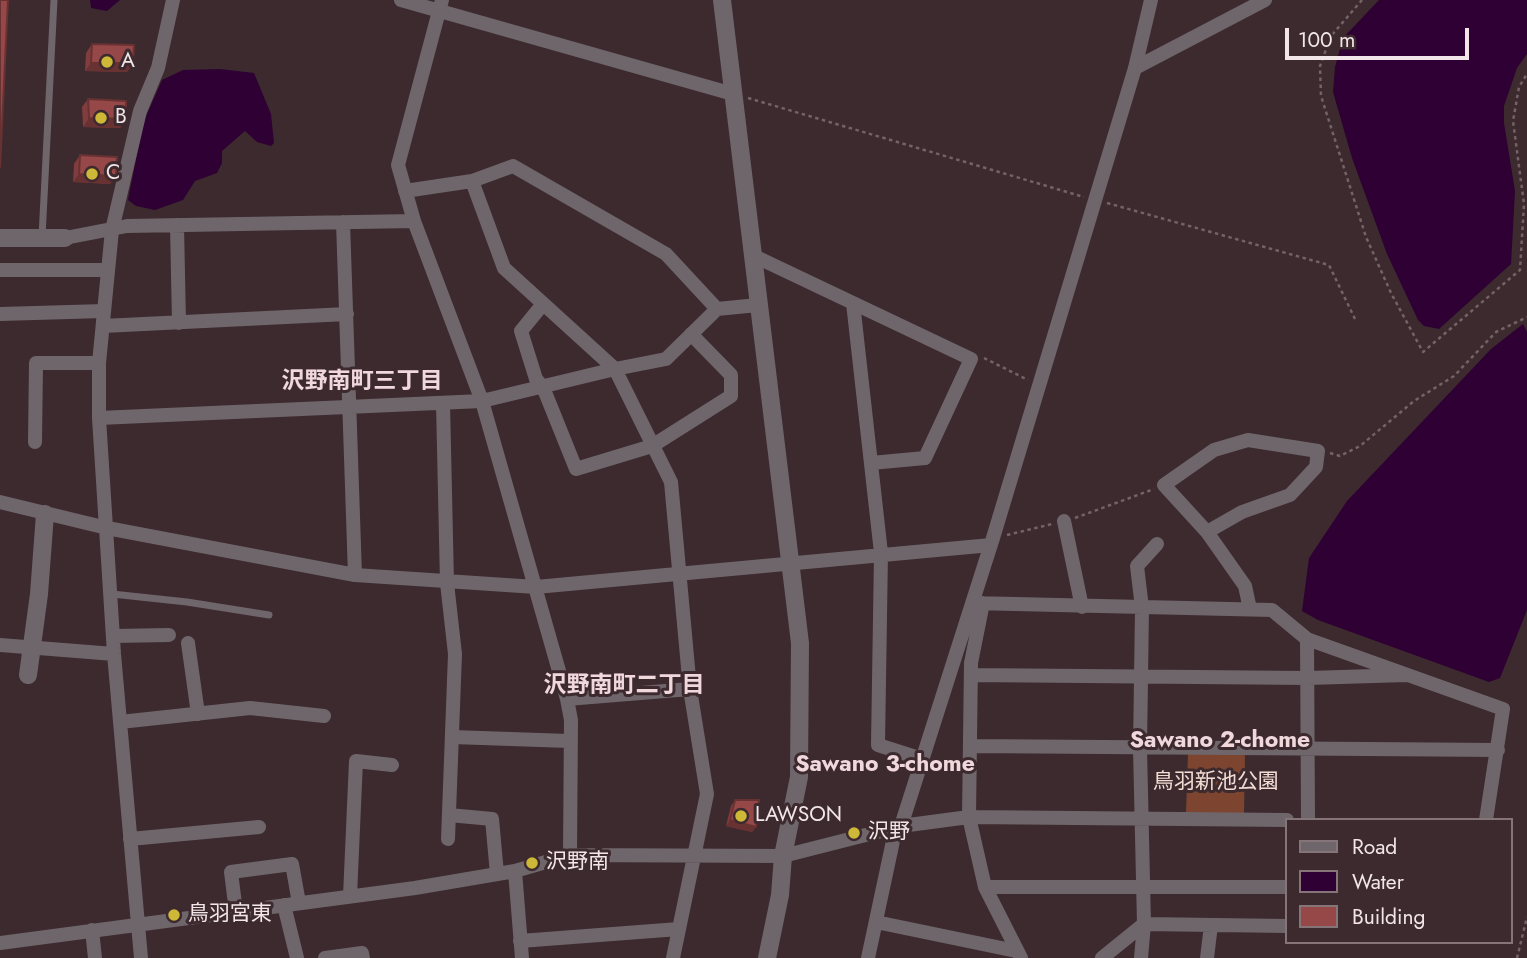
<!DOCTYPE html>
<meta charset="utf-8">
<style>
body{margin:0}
#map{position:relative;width:1527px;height:958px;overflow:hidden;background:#3c2a2f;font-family:Jost,sans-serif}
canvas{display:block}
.legend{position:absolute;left:1285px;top:818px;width:228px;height:126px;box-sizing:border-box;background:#3c2a2f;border:2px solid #857579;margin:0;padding:9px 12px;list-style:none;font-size:21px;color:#f2e6e8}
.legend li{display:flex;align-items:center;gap:14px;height:35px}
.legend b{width:35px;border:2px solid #857579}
.scale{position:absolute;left:1285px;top:28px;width:184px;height:32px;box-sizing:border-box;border:4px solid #f2e6e8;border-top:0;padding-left:9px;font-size:21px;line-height:24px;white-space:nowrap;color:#f2e6e8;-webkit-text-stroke:5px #3c2a2f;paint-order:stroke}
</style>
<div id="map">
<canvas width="1527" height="958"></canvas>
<ul class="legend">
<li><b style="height:9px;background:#6f666b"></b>Road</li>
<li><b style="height:19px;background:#2e0033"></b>Water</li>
<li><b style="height:19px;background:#964747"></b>Building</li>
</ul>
<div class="scale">100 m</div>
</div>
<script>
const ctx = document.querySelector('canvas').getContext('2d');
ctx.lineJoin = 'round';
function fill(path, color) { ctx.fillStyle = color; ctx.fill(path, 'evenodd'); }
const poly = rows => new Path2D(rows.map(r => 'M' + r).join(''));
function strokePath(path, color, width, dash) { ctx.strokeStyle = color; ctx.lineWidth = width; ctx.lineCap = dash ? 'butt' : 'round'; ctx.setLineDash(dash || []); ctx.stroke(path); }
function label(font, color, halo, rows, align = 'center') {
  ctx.font = font + ' Jost,"Noto Sans JP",sans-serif'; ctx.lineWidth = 6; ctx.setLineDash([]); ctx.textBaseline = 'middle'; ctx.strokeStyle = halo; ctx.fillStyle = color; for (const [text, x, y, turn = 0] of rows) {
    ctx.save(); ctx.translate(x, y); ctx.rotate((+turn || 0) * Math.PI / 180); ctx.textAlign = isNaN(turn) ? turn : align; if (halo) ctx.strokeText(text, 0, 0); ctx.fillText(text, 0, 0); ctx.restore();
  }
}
fill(poly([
 [1245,753,1244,813,1186,813,1188,754]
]), '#7d452f');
fill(poly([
 [90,0,120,0,107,11,91,8],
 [1379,0,1527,0,1527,54,1517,68,1504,106,1504,123,1515,191,1511,264,1439,329,1424,326,1418,320,1387,254,1352,158,1333,92,1335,67,1343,38],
 [220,69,254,73,271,114,274,143,271,146,257,142,245,131,222,151,222,163,217,173,195,181,183,200,155,210,136,206,128,200,136,159,144,121,162,80,183,70],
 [1523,324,1527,332,1527,610,1500,678,1489,682,1318,620,1302,611,1309,558,1347,501,1491,349]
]), '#2e0033');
strokePath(poly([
 [1362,0,1331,36,1320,66,1321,96,1366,237,1391,293,1423,352,1520,270,1524,204,1513,121,1519,87,1527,74],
 [748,98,1084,197],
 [1107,203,1329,265,1355,319],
 [984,358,1028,380],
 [1330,453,1340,456,1360,446,1414,401,1454,376,1496,332,1527,317],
 [1075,518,1154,489],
 [1007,535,1052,524],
 [1517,958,1527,917]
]), '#736367', 2.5, [3.5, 3.5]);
strokePath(poly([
 [42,237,54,0],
 [112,594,187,602,269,615]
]), '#6f666b', 7);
strokePath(poly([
 [401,0,733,94],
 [442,0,398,165,414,221,482,401,567,699,571,720,570,855],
 [1135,68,1265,0],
 [472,181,504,268,615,369,666,359,717,309,758,305],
 [405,191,472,181,513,166,666,254,717,309],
 [343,222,355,575],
 [177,225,179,323],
 [65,238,127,226,414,221],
 [752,255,971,359,925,458,871,463],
 [0,270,108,270],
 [853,303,881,553,878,745,922,759],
 [543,304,521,331,536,379,543,387,576,469,652,446,731,396,731,375,691,334],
 [0,314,104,311],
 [103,326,347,314],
 [443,403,447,583,455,654,448,839],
 [99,418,482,401,615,369,671,482,690,689,707,794,673,958],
 [35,442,36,363,99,363],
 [0,502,107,528,355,575,536,587,991,545],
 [1064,521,1082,607],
 [1207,532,1242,512,1290,495,1316,467,1318,451,1248,440,1214,450,1164,485,1207,532,1245,586,1250,609],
 [972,603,1272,610,1307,639,1308,820],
 [983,603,971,663,969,817,985,887,1021,958],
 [114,636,169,635],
 [1307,639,1503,709,1486,820],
 [188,643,198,714],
 [0,645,114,654],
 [971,675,1308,678,1407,675],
 [567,699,690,689],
 [120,722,250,708,324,716],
 [452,737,569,741],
 [970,746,1498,750],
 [449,815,492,819,497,874],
 [130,839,259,827],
 [515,871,522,958],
 [985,887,1287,887],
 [350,896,356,761,392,765],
 [284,905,297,958],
 [236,912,231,872,292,864,299,903],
 [876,922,1016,951],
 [92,930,95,958],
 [520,941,679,929],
 [0,943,415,888,515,871,570,855,783,856,901,826,969,817,1287,820],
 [141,958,114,654,99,418,99,363,112,230,140,111,158,68,173,0],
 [325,958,362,953,363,958],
 [868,958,893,841,901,826,993,538,1135,68,1151,0],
 [1102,958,1144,924,1287,926],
 [1141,958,1144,924,1140,748,1142,608,1137,566,1157,544],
 [1207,958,1211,925]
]), '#6f666b', 14);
strokePath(poly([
 [722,0,800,643,799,777,783,856,780,895,767,958],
 [0,238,65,238],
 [28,675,39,594,45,514]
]), '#6f666b', 18);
fill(poly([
 [92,44,133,63,127,72,85,71,86,53],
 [88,99,126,119,120,128,83,127,82,107],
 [80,155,116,176,110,184,73,182,74,164],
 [735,800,756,827,752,832,726,826,731,806]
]), '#813d3d');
fill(poly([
 [91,63,133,63,127,72,85,71],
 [89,118,126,119,120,128,83,127],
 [79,174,116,176,110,184,73,182],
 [730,820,756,827,752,832,726,826]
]), '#693232');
const building = poly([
 [0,0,8,0,0,167,0,0],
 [92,44,134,45,133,63,91,63,92,44],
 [88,99,126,101,126,119,89,118,88,99],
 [80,155,117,157,116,176,79,174,80,155],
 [735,800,759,800,756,827,730,820,735,800]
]);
fill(building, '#964747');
strokePath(building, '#693232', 2);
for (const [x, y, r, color] of [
 [107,62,7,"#ceb837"],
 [101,118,7,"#ceb837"],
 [92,174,7,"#ceb837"],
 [741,816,7,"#ceb837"],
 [854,833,7,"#ceb837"],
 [532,863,7,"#ceb837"],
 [174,915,7,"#ceb837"]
]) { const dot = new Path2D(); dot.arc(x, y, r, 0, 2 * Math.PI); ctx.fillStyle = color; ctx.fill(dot); strokePath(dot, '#3c2a2f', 2.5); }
label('21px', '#f2e6e8', '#3c2a2f', [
 ["A",121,62],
 ["B",115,118],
 ["C",106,174],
 ["LAWSON",755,816],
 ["沢野",868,833],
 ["沢野南",546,863],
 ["鳥羽宮東",188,915]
], 'left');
label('21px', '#f2dcd3', '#3c2a2f', [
 ["鳥羽新池公園",1216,783]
]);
label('bold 23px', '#f0d8dd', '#3c2a2f', [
 ["沢野南町三丁目",362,382],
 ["沢野南町二丁目",624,686],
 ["Sawano 2-chome",1220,741],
 ["Sawano 3-chome",885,765]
]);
</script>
